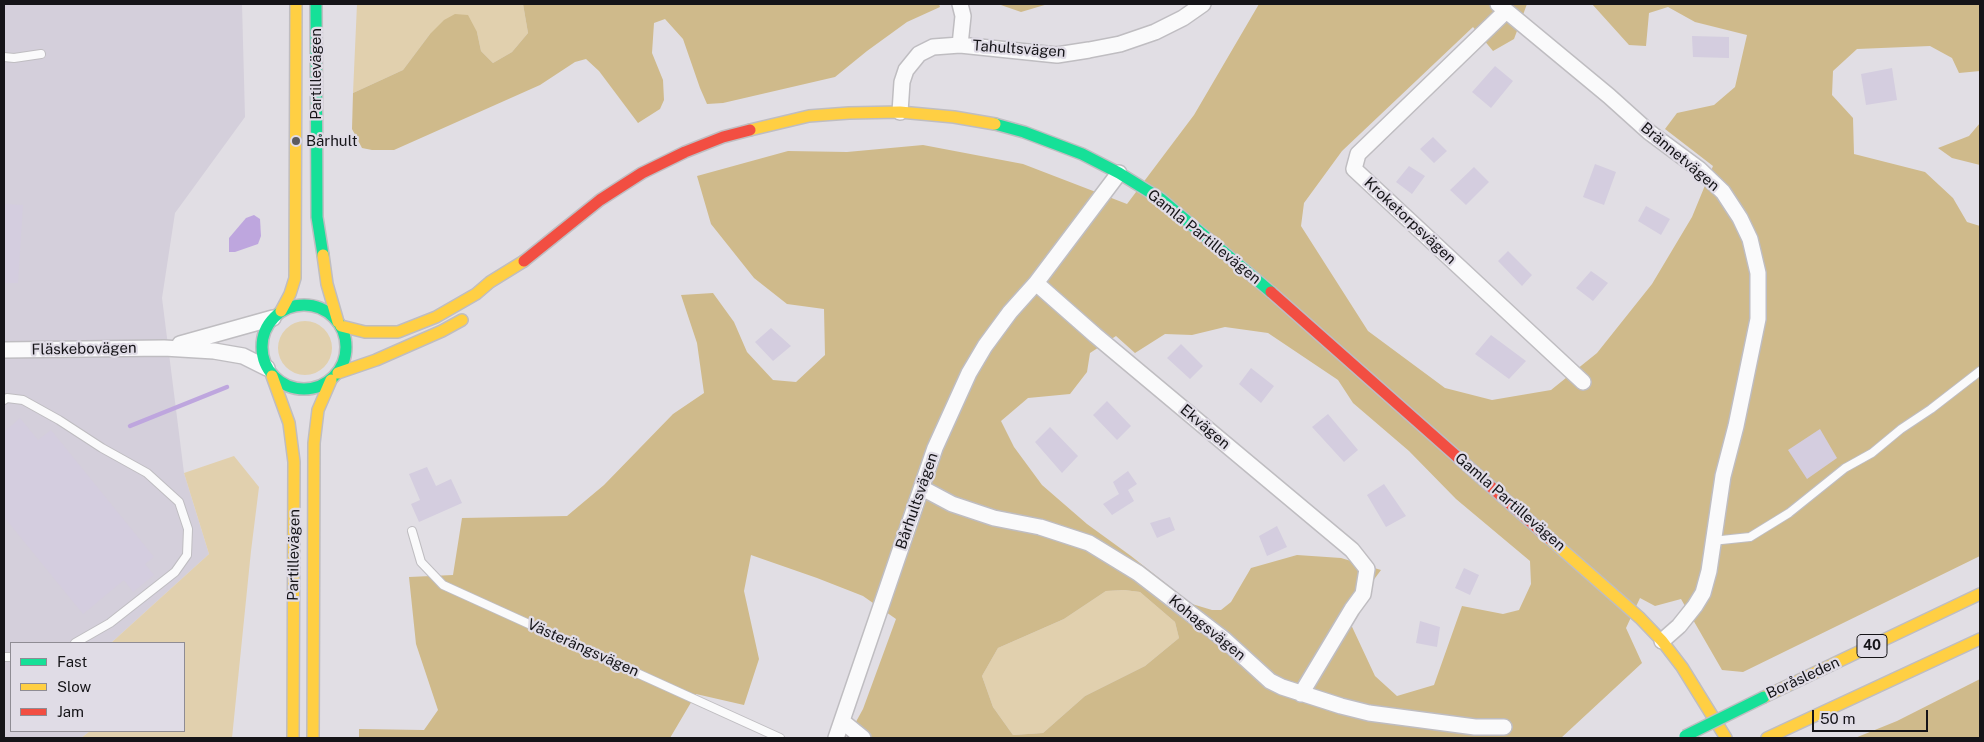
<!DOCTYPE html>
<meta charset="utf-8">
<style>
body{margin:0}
#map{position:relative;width:1984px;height:742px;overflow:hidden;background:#e1dee4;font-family:"Public Sans",sans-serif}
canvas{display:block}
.frame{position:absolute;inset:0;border:5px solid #151418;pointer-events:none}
.legend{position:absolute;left:10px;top:642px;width:175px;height:90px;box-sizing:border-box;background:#e0dce6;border:1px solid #8f8c94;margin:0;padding:6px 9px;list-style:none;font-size:15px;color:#151418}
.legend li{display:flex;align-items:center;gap:10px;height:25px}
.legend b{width:25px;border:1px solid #8f8c94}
.scale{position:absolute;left:1812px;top:710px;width:116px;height:22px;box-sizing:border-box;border:2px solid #151418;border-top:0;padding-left:6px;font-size:15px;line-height:18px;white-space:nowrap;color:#151418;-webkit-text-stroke:4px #e0dce6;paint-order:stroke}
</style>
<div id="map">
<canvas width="1984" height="742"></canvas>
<div class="frame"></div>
<ul class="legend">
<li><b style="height:6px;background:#16e098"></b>Fast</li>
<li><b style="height:6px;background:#ffcf43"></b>Slow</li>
<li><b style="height:6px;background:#f24e42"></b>Jam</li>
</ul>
<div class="scale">50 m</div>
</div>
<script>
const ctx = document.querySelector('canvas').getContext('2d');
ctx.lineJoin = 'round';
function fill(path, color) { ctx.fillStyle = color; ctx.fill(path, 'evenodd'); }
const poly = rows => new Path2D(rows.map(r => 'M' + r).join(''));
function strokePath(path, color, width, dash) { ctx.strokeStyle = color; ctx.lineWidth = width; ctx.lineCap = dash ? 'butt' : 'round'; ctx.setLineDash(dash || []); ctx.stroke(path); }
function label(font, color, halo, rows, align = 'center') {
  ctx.font = font + ' "Public Sans",sans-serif'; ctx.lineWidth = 4.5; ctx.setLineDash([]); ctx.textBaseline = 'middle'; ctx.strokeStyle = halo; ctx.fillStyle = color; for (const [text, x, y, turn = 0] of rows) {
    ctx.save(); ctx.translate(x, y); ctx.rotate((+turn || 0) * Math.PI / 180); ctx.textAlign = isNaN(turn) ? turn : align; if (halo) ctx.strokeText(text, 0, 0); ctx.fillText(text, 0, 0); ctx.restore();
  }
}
fill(poly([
 [4,4,242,4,245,117,175,213,162,298,184,473,209,554,111,643,11,643,11,731,90,731,81,738,4,738]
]), '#d4cfdb');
fill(poly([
 [357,4,523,4,528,33,512,52,493,63,481,51,477,32,430,34,403,70,353,93],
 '278 348a27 27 0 1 1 54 0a27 27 0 1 1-54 0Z',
 [234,456,259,487,251,551,232,738,81,738,90,731,184,731,184,643,111,643,209,554,184,473],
 [1124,590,1140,592,1175,622,1179,638,1145,666,1085,696,1043,733,1013,735,993,707,982,676,998,648,1064,619,1106,591]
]), '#e1d0ae');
fill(poly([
 [523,4,939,4,940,7,907,22,867,51,835,77,723,103,707,104,700,88,683,39,665,19,654,23,652,53,663,80,664,100,660,109,638,123,599,71,586,59,575,62,540,85,394,150,372,150,362,148,352,129,353,93,403,70,430,34,444,20,455,14,468,15,477,32,481,51,493,63,512,52,528,33],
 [998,4,1048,4,1021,12],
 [1259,4,1527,4,1514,39,1493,51,1473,27,1342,151,1304,203,1301,226,1368,331,1445,388,1492,400,1551,390,1597,353,1652,284,1692,217,1713,166,1665,129,1677,113,1714,105,1735,87,1747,35,1695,22,1668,7,1649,13,1646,46,1629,45,1592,4,1980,4,1980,71,1959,73,1952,58,1930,46,1857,49,1833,71,1832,95,1853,118,1854,154,1925,172,1953,198,1967,222,1980,226,1980,556,1743,672,1722,670,1681,599,1655,606,1640,598,1626,628,1642,663,1561,738,847,738,863,709,896,619,863,596,817,578,751,555,744,591,759,659,744,705,696,694,670,738,359,738,359,729,424,730,438,710,416,644,409,577,453,575,462,518,567,516,604,485,673,414,704,393,697,343,681,295,713,293,734,322,747,352,773,380,796,382,825,355,824,309,787,304,754,278,711,224,697,176,788,151,847,152,923,145,1023,164,1127,204,1194,115],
 [1225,327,1268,333,1338,380,1353,403,1409,451,1456,499,1530,561,1531,584,1519,610,1503,614,1462,606,1434,685,1397,696,1375,676,1347,616,1381,570,1341,558,1297,555,1251,568,1231,602,1221,610,1212,610,1192,604,1131,556,1087,524,1042,485,1014,447,1001,421,1028,398,1070,394,1087,372,1090,353,1116,336,1135,353,1165,334,1192,335],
 [1124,590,1140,592,1175,622,1179,638,1145,666,1085,696,1043,733,1013,735,993,707,982,676,998,648,1064,619,1106,591],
 [1980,123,1980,165,1952,158,1938,148,1969,136],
 [1980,679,1980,738,1855,738,1897,721]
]), '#cfba8b');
fill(poly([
 [254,215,260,219,261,236,258,244,235,252,229,252,229,238,246,218]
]), '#bea6de');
strokePath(poly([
 [130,426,227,387]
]), '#bea6de', 4.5);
fill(poly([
 [1692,36,1729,37,1729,58,1693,57],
 [1495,66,1513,81,1491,108,1472,92],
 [1892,68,1897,100,1866,105,1861,74],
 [1433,137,1447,151,1434,163,1420,149],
 [1595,164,1616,172,1604,205,1583,197],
 [1409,166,1425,176,1412,194,1396,182],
 [1474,167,1489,182,1466,205,1450,190],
 [4,204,23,205,18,283,4,283],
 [1646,206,1670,219,1661,235,1638,221],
 [1508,251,1532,275,1522,286,1498,261],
 [1591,271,1608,283,1593,301,1576,288],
 [771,328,791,346,773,361,755,342],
 [1491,335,1526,361,1509,379,1475,354],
 [1181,344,1203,366,1190,379,1167,358],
 [1251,368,1274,386,1261,403,1239,384],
 [1107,401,1131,426,1117,440,1093,415],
 [1328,414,1358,450,1344,462,1312,427],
 [20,418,38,440,51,430,154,557,145,564,154,575,133,592,124,580,83,614,4,517,4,432],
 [1050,427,1078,456,1062,473,1035,442],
 [1820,429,1837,458,1807,479,1788,450],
 [427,467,436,486,451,479,462,503,419,522,411,504,420,500,409,474],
 [1128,471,1137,484,1128,490,1134,501,1112,515,1103,504,1119,494,1113,482],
 [1384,484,1406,516,1386,527,1367,495],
 [1170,517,1175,530,1157,538,1150,523],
 [1277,526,1287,547,1267,556,1259,536],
 [1464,568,1479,575,1470,595,1455,588],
 [1420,621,1440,627,1437,647,1416,643]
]), '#d4cddf');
const lane = poly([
 [4,57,14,58,41,54],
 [4,400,7,398,23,400,59,420,102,448,147,473,179,502,188,529,187,555,175,572,110,623,75,643],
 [412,531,421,562,443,585,780,738],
 [1712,541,1750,537,1789,513,1845,468,1872,453,1901,429,1931,409,1980,371],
 [4,657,11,657]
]);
const street = poly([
 [1498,4,1609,96,1649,132,1699,169,1723,192,1740,218,1750,239,1758,273,1758,319,1736,426,1723,476,1709,571,1703,593,1695,606,1679,626,1662,641],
 [1505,12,1358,154,1354,169,1583,382],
 [960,45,963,16,960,4],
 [900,112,902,82,906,70,919,54,933,47,960,45,1057,55,1089,50,1120,44,1155,32,1183,18,1203,4],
 [1036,283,1095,335,1352,550,1367,569,1363,594,1352,609,1301,694],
 [180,344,273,318],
 [4,350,164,348,214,351,243,356,267,368],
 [922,488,952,504,994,518,1040,527,1089,543,1138,573,1225,640,1270,681,1282,687,1341,706,1369,713,1475,727,1504,727],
 [842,721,863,738],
 [836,738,935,448,969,373,985,346,1010,312,1036,283,1119,173]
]);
const fast = poly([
 [316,4,317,217,323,255],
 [995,124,1024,132,1082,154,1119,173,1161,199,1271,292],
 '262 347a42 42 0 1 1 84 0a42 42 0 1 1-84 0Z'
]);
const slow = poly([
 [750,130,809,116,849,113,900,112,954,117,995,124],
 [323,255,327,284,338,322],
 [281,311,290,294,295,278,296,4],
 [341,326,365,332,398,332,436,317,476,294,490,282,524,261],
 [338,373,376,360,442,331,462,320],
 [272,376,289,423,294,462,293,738],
 [1550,539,1640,618,1662,641,1682,667,1726,738],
 [1764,697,1980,594],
 [313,738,314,443,318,410,331,380],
 [1767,738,1980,639]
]);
const jam = poly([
 [524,261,600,200,642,173,685,152,723,137,750,130],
 [1271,292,1550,539]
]);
strokePath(lane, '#bfbdc1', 10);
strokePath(street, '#bfbdc1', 18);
strokePath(fast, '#bfbdc1', 14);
strokePath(slow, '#bfbdc1', 14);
strokePath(jam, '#bfbdc1', 14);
strokePath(lane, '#fafafb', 8);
strokePath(street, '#fafafb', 15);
strokePath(fast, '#16e098', 11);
strokePath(slow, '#ffcf43', 11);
strokePath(jam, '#f24e42', 11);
const fastBridge = poly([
 [1685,736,1764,697]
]);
strokePath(fastBridge, '#bfbdc1', 14, []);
strokePath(fastBridge, '#16e098', 11);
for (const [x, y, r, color] of [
 [296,141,5,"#5c5b5f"]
]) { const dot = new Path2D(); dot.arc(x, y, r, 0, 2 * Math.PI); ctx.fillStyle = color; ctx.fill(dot); strokePath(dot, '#e0dce6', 2); }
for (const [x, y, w] of [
 [1872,646,30]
]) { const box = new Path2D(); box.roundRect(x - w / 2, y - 11.5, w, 23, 4); ctx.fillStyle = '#e0dce6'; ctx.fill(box); strokePath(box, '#151418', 1); }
label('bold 14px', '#151418', null, [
 ["40",1872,646]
]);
label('15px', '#151418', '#e0dce6', [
 ["Tahultsvägen",1019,49,4],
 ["Partillevägen",316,74,-90],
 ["Brännetvägen",1680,157,40],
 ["Kroketorpsvägen",1410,221,43],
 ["Gamla Partillevägen",1204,237,39],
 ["Fläskebovägen",84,349,-1],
 ["Ekvägen",1205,427,40],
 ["Bårhultsvägen",917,501,-71],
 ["Gamla Partillevägen",1510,502,41],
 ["Partillevägen",294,555,-89],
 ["Kohagsvägen",1207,628,39],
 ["Västerängsvägen",583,648,24],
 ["Boråsleden",1803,678,-25]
]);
label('15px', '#151418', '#e0dce6', [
 ["Bårhult",306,141]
], 'left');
</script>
